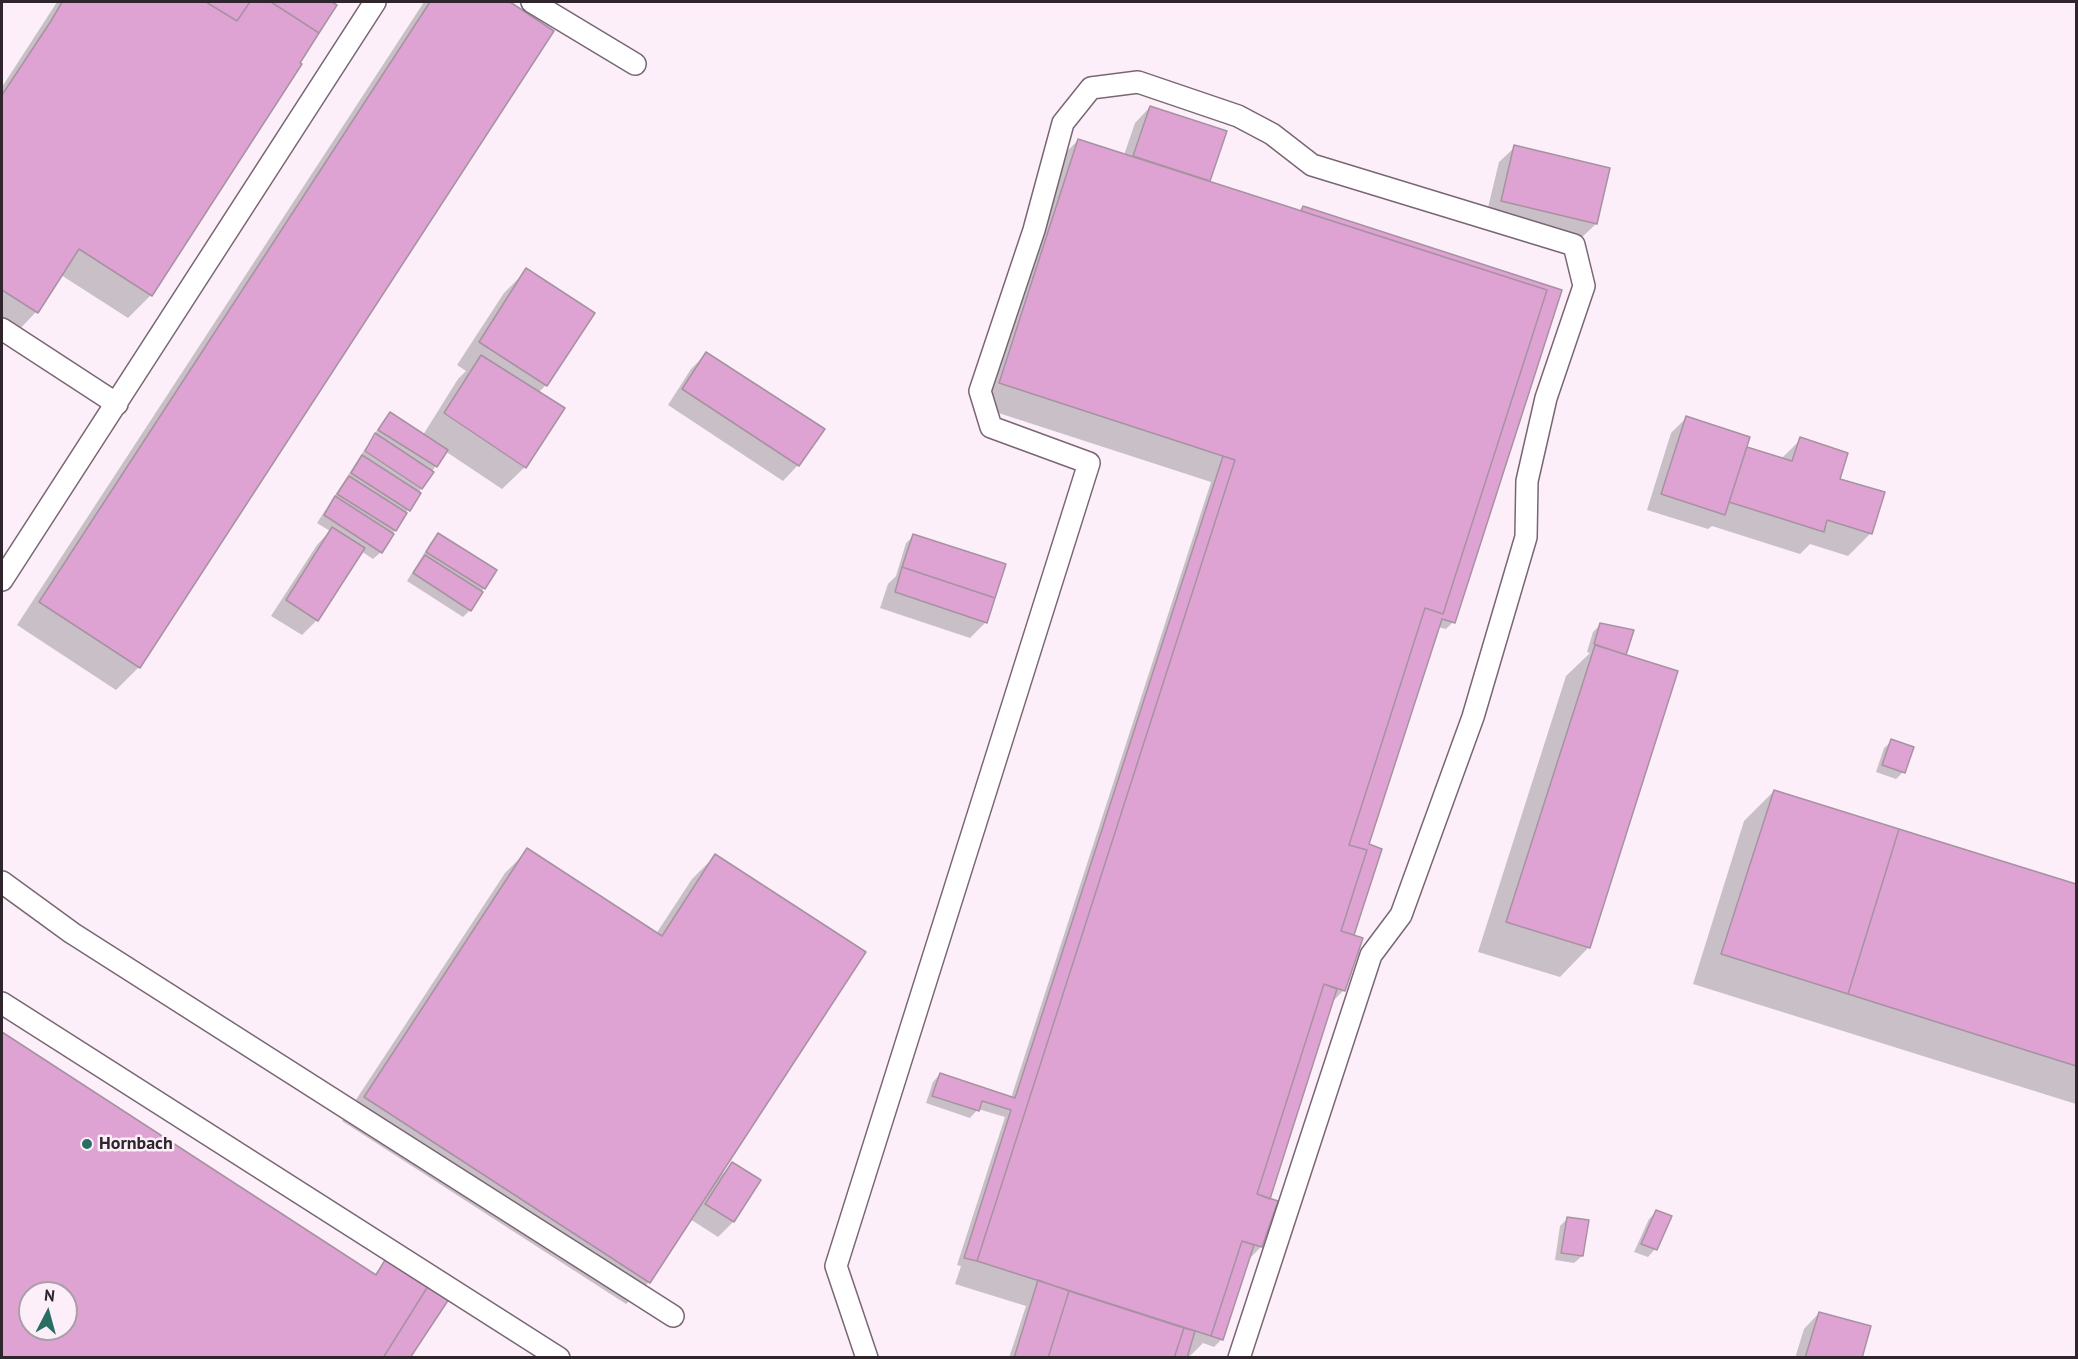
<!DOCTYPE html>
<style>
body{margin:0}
#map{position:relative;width:2078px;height:1359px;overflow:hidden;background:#fceff9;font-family:"PT Sans",sans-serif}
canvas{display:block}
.frame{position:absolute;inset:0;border:3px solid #2e262c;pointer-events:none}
.north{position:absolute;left:18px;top:1281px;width:60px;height:60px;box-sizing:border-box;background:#fceff9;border:2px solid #aa9fa7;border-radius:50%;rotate:6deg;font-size:16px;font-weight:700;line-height:24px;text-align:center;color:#2e262c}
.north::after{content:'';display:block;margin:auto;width:21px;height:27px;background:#296e62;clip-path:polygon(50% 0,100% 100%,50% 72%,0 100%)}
</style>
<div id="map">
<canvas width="2078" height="1359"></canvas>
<div class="frame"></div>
<div class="north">N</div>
</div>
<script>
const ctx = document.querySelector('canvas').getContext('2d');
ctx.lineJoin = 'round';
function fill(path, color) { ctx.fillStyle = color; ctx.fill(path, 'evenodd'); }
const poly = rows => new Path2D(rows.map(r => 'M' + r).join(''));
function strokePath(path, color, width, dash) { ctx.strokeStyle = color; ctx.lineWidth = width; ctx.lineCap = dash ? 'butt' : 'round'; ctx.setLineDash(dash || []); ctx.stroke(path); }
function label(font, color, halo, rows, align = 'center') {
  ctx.font = font + ' "PT Sans",sans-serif'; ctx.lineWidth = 5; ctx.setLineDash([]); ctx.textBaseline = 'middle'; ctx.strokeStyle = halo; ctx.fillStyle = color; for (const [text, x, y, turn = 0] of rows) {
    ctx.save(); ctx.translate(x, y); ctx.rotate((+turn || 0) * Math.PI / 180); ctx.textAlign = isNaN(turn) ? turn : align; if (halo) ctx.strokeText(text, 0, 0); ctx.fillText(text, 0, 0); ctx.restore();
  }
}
fill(poly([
 [57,2,330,2,335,5,151,295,128,318,61,275,36,312,14,335,2,327,2,87],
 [424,2,507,2,552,31,139,667,116,690,17,625],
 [1150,107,1209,180,1207,182,1300,212,1303,208,1453,622,1446,629,1437,627,1367,845,1380,850,1352,936,1344,990,1331,1003,1268,1199,1261,1247,1248,1260,1222,1339,1214,1347,1203,1343,1188,1358,1009,1358,1026,1306,955,1284,961,1266,957,1265,1005,1117,978,1109,970,1118,926,1103,933,1082,940,1074,1011,1098,1211,482,977,406,1056,163,1078,140,1124,155,1135,123],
 [1515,147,1596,224,1580,239,1486,216,1499,162],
 [527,270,593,313,546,385,538,393,525,467,502,489,445,451,381,552,373,559,361,551,317,620,302,635,271,616,317,545,330,531,317,523,383,421,390,414,423,435,458,379,466,371,457,365,504,293],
 [706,354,798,465,783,481,668,405,691,369],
 [1686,418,1745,448,1781,459,1801,439,1838,480,1871,533,1848,556,1810,544,1800,554,1712,526,1708,529,1647,510,1671,433],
 [438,535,495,571,470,610,463,617,407,581,431,542],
 [914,536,994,598,985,623,970,638,880,608,888,584,896,576,906,543],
 [1601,624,1625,654,1589,947,1560,977,1478,952,1566,676,1590,653,1587,652,1593,632],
 [1892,741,1903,772,1896,779,1876,772,1884,748],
 [1774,791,2076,886,2076,1104,1693,984,1744,821],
 [528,850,656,934,692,879,715,856,718,1178,732,1164,759,1181,733,1222,718,1237,690,1219,649,1282,626,1304,342,1121,505,873],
 [2,1034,374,1275,389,1257,408,1358,2,1358],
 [30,1293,66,1293,66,1329,30,1329],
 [1656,1212,1670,1217,1655,1249,1648,1257,1634,1252,1649,1219],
 [1568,1218,1582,1256,1574,1263,1555,1260,1560,1226],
 [1819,1313,1860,1358,1795,1358,1804,1329]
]), '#0003');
const building = poly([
 [62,2,206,2,237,21,250,2,271,2,319,33,300,63,302,64,152,296,79,249,38,313,2,290,2,95,51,21,62,2],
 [206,2,250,2,237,21,206,2],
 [271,2,332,2,337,5,319,33,271,2],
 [430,2,510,2,554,31,140,668,39,602,430,2],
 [1150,106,1227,131,1210,181,1133,156,1150,106],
 [1078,139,1547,290,1443,614,1425,608,1349,845,1367,850,1341,931,1363,938,1345,991,1324,984,1257,1194,1278,1201,1262,1247,1242,1241,1211,1336,977,1261,1235,460,999,383,1078,139],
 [1514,145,1610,168,1597,224,1501,201,1514,145],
 [1303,206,1562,290,1455,623,1442,619,1369,844,1382,849,1354,935,1341,931,1367,850,1349,845,1425,608,1443,614,1547,290,1301,211,1303,206],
 [526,268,595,313,547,386,479,342,526,268],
 [706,352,825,429,799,466,682,389,706,352],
 [481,355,565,408,526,468,444,413,481,355],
 [390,412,448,450,437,467,378,430,390,412],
 [1686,416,1750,437,1725,515,1661,494,1686,416],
 [375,433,434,472,422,489,365,451,375,433],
 [1800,437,1848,453,1840,479,1885,492,1872,534,1827,520,1824,532,1729,502,1747,447,1792,461,1800,437],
 [362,455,421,493,410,511,351,473,362,455],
 [1223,456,1235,460,977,1261,964,1258,1011,1110,982,1101,979,1111,932,1096,940,1073,1015,1098,1223,456],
 [349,476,407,513,396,531,337,494,349,476],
 [335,496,394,534,382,553,324,515,335,496],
 [332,527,365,548,318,621,286,600,332,527],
 [438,533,497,570,485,589,426,552,438,533],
 [913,534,1006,564,995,598,902,567,913,534],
 [425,555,483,592,471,611,413,573,425,555],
 [902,567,995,598,987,623,895,592,902,567],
 [1600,623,1634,630,1626,655,1594,644,1600,623],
 [1595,645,1678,671,1590,948,1506,922,1595,645],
 [1891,739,1914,747,1905,773,1882,765,1891,739],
 [1774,790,1899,829,1848,994,1721,954,1774,790],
 [1899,829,2076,884,2076,1066,1848,994,1899,829],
 [527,848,662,936,715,854,866,952,650,1283,364,1097,527,848],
 [1324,984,1337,989,1270,1199,1257,1194,1324,984],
 [2,1032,376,1275,388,1255,430,1283,383,1358,2,1358,2,1032],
 [30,1293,66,1293,66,1329,30,1329,30,1293],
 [732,1162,761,1180,734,1222,705,1204,732,1162],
 [1656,1210,1672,1216,1657,1250,1641,1244,1656,1210],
 [1567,1217,1589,1220,1583,1256,1561,1253,1567,1217],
 [1242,1241,1254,1245,1223,1340,1211,1336,1242,1241],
 [1038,1280,1069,1291,1048,1358,1014,1358,1038,1280],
 [430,1283,451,1296,410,1358,383,1358,430,1283],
 [1069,1291,1184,1328,1174,1358,1048,1358,1069,1291],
 [1819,1312,1871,1326,1862,1358,1805,1358,1819,1312],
 [1184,1328,1195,1331,1187,1358,1174,1358,1184,1328]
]);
fill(building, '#dea3d2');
strokePath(building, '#a792a2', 1.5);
const service = poly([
 [532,2,635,64],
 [2,329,117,404],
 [2,580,375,2],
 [2,882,72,933,673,1316],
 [2,1003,559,1358],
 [867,1358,836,1266,1089,463,991,427,980,391,1034,230,1063,123,1091,88,1138,82,1238,116,1272,134,1312,165,1574,245,1584,286,1546,398,1527,481,1526,537,1473,717,1401,915,1371,955,1239,1358]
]);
strokePath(service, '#796675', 24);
strokePath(service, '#fff', 21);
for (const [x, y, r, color] of [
 [87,1144,6,"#296e62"]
]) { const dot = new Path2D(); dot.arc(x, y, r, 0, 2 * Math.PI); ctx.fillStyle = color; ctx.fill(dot); strokePath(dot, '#fceff9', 2); }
label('bold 18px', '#2e262c', '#fceff9', [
 ["Hornbach",99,1144]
], 'left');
</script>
